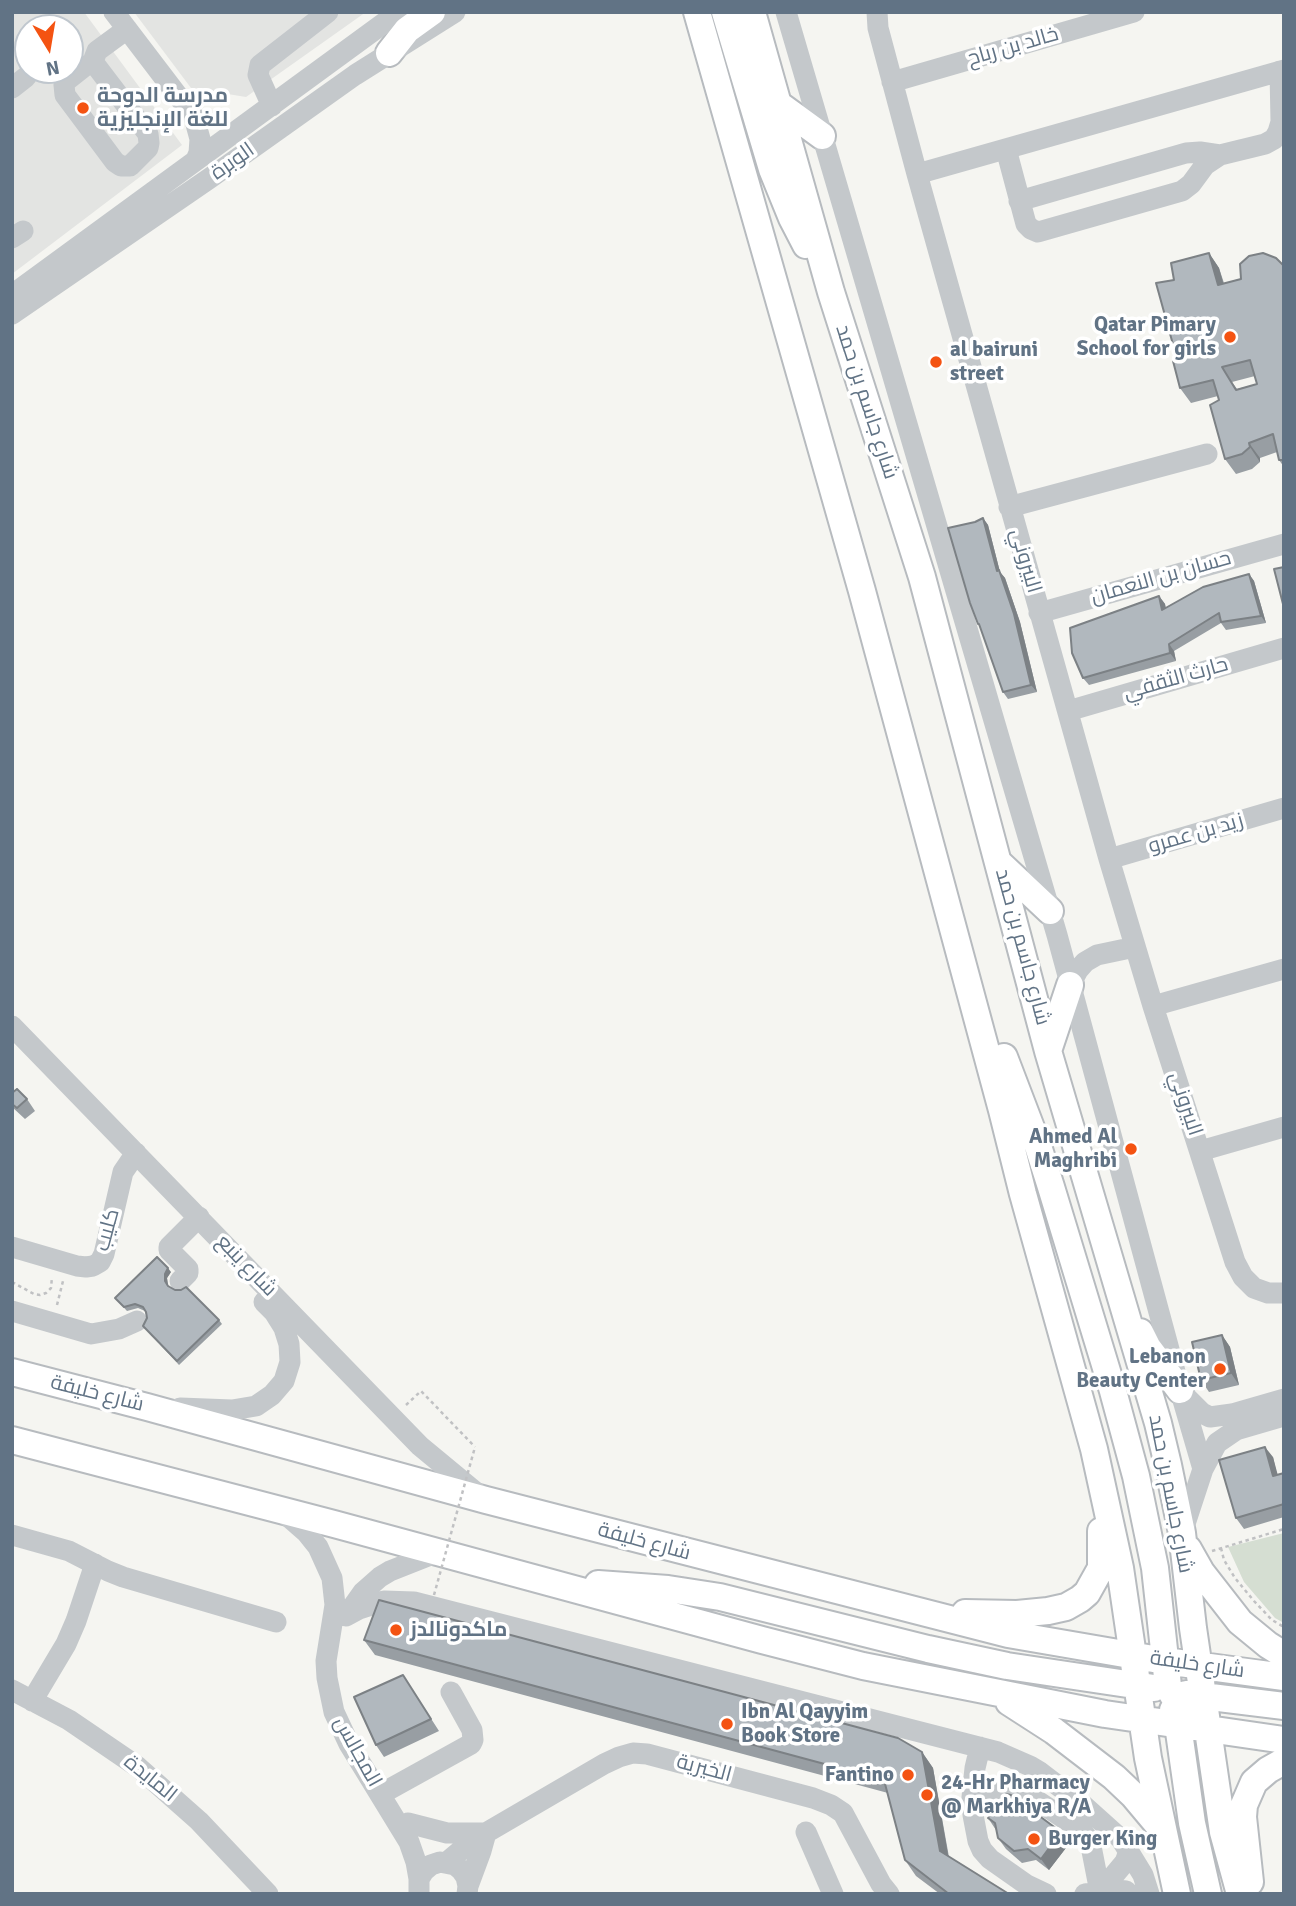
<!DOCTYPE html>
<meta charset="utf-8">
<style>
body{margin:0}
#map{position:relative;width:1296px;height:1906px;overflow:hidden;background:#f5f5f1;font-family:Signika,sans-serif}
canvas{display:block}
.frame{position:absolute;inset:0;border:14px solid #617385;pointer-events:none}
.north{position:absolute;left:14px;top:14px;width:70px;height:70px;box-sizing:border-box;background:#fff;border:2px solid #c0c7ce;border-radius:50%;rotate:169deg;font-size:19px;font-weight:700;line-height:28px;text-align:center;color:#617385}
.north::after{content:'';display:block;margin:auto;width:24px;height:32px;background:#f45312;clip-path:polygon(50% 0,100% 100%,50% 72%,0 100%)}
</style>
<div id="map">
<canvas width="1296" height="1906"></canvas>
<div class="frame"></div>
<div class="north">N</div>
</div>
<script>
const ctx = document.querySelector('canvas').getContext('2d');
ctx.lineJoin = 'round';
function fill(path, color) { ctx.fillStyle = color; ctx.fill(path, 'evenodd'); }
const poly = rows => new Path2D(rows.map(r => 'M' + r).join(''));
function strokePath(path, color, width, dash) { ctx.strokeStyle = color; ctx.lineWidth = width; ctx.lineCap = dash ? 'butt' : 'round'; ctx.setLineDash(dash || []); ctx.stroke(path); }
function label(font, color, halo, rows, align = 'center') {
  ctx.font = font + ' Signika,Cairo,sans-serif'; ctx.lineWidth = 7; ctx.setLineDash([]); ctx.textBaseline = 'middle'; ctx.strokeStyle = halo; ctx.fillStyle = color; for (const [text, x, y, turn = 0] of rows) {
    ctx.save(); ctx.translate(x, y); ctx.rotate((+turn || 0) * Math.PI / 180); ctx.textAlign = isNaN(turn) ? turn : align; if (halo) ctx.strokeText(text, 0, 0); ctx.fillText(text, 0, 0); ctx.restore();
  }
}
fill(poly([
 [12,12,84,12,182,145,12,274],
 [28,28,70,28,70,70,28,70],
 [134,12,366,12,246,97,191,88]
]), '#e3e4e2');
fill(poly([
 [1284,1533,1284,1623,1275,1618,1244,1582,1228,1547]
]), '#d5ded2');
const major = poly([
 [697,12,862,591,1002,1110,1023,1194,1094,1449,1120,1568,1148,1758,1177,1894],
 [725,12,772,169,792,218,806,245],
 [752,12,831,292,922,577,1048,1051,1158,1423,1168,1465,1182,1533,1193,1628,1223,1832,1240,1894],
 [389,53,407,30,432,12],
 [778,104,822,136],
 [1000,864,1050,911],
 [1048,1051,1070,985],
 [1004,1057,1038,1146,1051,1187,1113,1391,1136,1476,1155,1568,1168,1686,1181,1710,1193,1721,1206,1729],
 [1140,1332,1148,1348,1180,1390],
 [12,1372,147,1407,486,1500,1008,1634,1165,1661,1284,1677],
 [12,1440,334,1524,762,1640,863,1666,1105,1714,1284,1740],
 [1188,1549,1201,1572,1240,1622,1268,1645,1284,1655],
 [598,1584,668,1589,720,1597,928,1649,1007,1666,1154,1688],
 [965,1613,1017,1614,1048,1611,1066,1607,1080,1599,1087,1593,1101,1568,1101,1531],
 [1186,1694,1284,1706],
 [1009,1702,1054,1731,1114,1777,1133,1795,1159,1826],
 [1173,1710,1178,1725,1192,1823,1208,1894],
 [1250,1882,1243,1817,1244,1805,1254,1782,1268,1770,1284,1761]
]);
strokePath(major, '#b7bbbf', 30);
strokePath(poly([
 [12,1282,34,1294,40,1295,46,1293,51,1288,52,1277],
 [57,1305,63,1281],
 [406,1405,421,1391,475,1447],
 [1221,1548,1224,1560,1235,1578,1254,1601,1272,1620,1284,1627],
 [1212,1551,1284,1529]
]), '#c0c1c3', 2.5, [3.5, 3.5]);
strokePath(poly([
 [114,12,194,117,200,139,199,153,196,160],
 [786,12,1057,935,1180,1390,1203,1469],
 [877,12,878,28,917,174,1109,859,1153,1006,1235,1262,1243,1277,1254,1288,1268,1293,1284,1293],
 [92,64,97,67,148,134,149,143,148,148,130,166,121,166,115,162,65,95,64,85,66,81,85,66,92,64],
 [92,64,97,51,127,29],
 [892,82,1134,12],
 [12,88,26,77],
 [272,106,258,75,260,65,328,12],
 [1006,149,1026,224,1031,229,1038,232,1182,191,1191,184,1205,165,1220,155],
 [917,174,1284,70],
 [1019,201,1186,153,1200,152,1220,155,1265,144,1274,139,1278,132,1281,122,1280,71],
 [12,238,23,231],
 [12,295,399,12],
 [12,314,210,178,355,75,455,12],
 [1009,507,1207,454],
 [1039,613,1284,544],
 [1068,711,1284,648],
 [1109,859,1284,808],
 [1070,985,1078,970,1085,962,1097,955,1135,947],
 [1153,1006,1284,969],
 [12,1026,420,1446,478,1494],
 [1200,1151,1284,1127],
 [12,1247,77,1266,86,1267,93,1266,100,1262,104,1254,123,1172,136,1153],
 [180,1281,188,1273,188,1269,169,1250,169,1247,199,1217],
 [12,1311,91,1334,119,1329,137,1321],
 [1182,1393,1202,1413,1210,1417,1232,1414,1284,1399],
 [180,1408,232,1410,256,1406,272,1395,284,1381,290,1362,289,1344,284,1328,274,1312,264,1302],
 [282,1511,306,1532,318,1547,332,1578,335,1605,326,1661,327,1678,334,1712,349,1744,409,1842,416,1862,419,1879],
 [1182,1533,1203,1469,1217,1443,1236,1430,1284,1416],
 [12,1535,69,1551,108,1571,123,1577,276,1622],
 [346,1616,359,1609,384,1601,414,1602,998,1752,1030,1766,1040,1772,1082,1804,1121,1839,1143,1875,1149,1894],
 [346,1616,363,1592,380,1577,390,1571,438,1552],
 [12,1690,69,1720,138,1767,199,1821,268,1894],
 [32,1701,66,1644,76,1621,95,1564],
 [980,1747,975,1768,972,1797,973,1815,978,1841,982,1850,990,1859,1027,1885,1046,1894],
 [388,1790,471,1744,473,1740,472,1730,451,1692],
 [972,1797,1004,1791,1027,1794,1080,1829,1090,1841,1100,1892],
 [408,1823,447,1833,484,1833],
 [806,1832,833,1894],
 [447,1862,472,1841,604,1764,619,1757,633,1753,647,1754,813,1798,831,1805,843,1813,881,1884,889,1894],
 [468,1886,481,1851,486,1833],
 [1100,1892,1125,1862,1129,1851],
 [419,1894,419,1879,424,1871,431,1865,440,1862,455,1865,461,1870,466,1877,468,1886,467,1894],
 [1085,1894,1117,1890,1126,1891,1129,1894]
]), '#c4c8cb', 21);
strokePath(major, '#fff', 26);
strokePath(poly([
 [434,1595,475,1447]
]), '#c0c1c3', 2.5, [3.5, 3.5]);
fill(poly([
 [1209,253,1219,268,1224,283,1241,279,1284,266,1284,467,1279,460,1277,452,1260,458,1260,462,1252,469,1236,474,1225,459,1218,396,1191,403,1180,388,1177,359,1174,280],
 [1255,376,1257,384,1237,389,1232,382],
 [983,518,988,525,1000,572,1005,578,1020,622,1037,692,1008,699,1003,692,981,629,978,624,975,522],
 [1249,574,1254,581,1266,623,1226,630,1221,623,1174,651,1176,661,1089,685,1083,678,1159,596,1165,604,1166,608],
 [12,1093,27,1099,35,1111,25,1119,12,1107],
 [171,1272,167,1278,168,1286,219,1320,222,1324,179,1365,143,1326,147,1318,145,1311,138,1308,127,1311,115,1298],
 [1222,1335,1230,1347,1239,1385,1209,1392,1201,1380],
 [1273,1457,1277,1475,1284,1473,1284,1517,1244,1529,1236,1518],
 [364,1640,922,1752,933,1768,949,1857,1009,1894,940,1894,916,1876,905,1860,888,1793,375,1655],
 [403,1675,439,1731,384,1757,376,1745],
 [988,1818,1061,1832,1069,1844,1049,1870,1036,1860,1022,1863,1006,1849,998,1838,996,1830]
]), '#989ea3');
fill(poly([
 [1209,253,1219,268,1228,300,1218,285],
 [1249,443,1260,458,1260,462,1250,447],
 [983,518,988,525,1000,572,1005,578,1020,622,1037,692,1031,685,997,571],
 [1249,574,1254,581,1266,623,1261,616],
 [1159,596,1165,604,1167,618,1162,610],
 [1169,644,1174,651,1176,661,1170,653],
 [168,1268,171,1272,167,1278,168,1285,165,1281,165,1274],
 [1222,1335,1230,1347,1239,1385,1231,1373],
 [1265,1447,1273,1457,1281,1487,1273,1476],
 [922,1752,933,1768,950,1866,940,1851],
 [1061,1832,1069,1844,1049,1870,1041,1859]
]), '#7c8185');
const building = poly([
 [1209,253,1218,285,1241,279,1240,264,1249,256,1263,253,1276,258,1284,266,1284,460,1279,460,1273,434,1249,443,1250,447,1242,454,1225,459,1210,405,1219,400,1213,380,1180,388,1173,361,1177,359,1156,283,1174,280,1171,263,1209,253],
 [1250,360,1257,384,1236,390,1222,367,1250,360],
 [983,518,997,571,999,570,1014,614,1031,685,1003,692,979,624,978,624,970,603,948,528,975,522,983,518],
 [1284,567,1284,608,1274,569,1284,567],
 [1249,574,1261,616,1221,622,1219,613,1169,644,1170,653,1083,678,1072,653,1070,628,1159,596,1162,610,1203,587,1249,574],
 [17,1089,27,1099,17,1108,12,1104,12,1093,17,1089],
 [157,1257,168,1268,165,1274,165,1281,168,1286,175,1290,181,1290,186,1287,219,1320,177,1361,143,1326,147,1318,146,1312,143,1307,135,1304,124,1307,115,1298,157,1257],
 [1222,1335,1231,1373,1201,1380,1192,1342,1222,1335],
 [1265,1447,1273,1476,1284,1473,1284,1504,1236,1518,1219,1460,1265,1447],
 [379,1600,898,1738,922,1752,940,1851,1009,1894,949,1894,905,1860,884,1780,364,1640,379,1600],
 [403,1675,431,1719,376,1745,354,1697,403,1675],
 [1006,1794,1011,1795,1061,1832,1041,1859,1028,1849,1014,1851,998,1838,995,1823,988,1818,1006,1794]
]);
fill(building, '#b1b8be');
strokePath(building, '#7c8185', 2);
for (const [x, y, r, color] of [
 [83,108,7,"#f45312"],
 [1230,337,7,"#f45312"],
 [936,362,7,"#f45312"],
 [1131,1149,7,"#f45312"],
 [1220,1369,7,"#f45312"],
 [396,1630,7,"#f45312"],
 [727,1724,7,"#f45312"],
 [908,1775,7,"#f45312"],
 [927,1795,7,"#f45312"],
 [1034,1839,7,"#f45312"]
]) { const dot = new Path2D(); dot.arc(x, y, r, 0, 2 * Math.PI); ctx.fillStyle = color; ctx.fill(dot); strokePath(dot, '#fff', 2.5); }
label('21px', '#617385', '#fff', [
 ["خالد بن رباح",1013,47,-16],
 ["الوبرة",233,162,-35],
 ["شارع جاسم بن حمد",866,402,72],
 ["البيروني",1025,561,74],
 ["حسان بن النعمان",1161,578,-16],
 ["حارث الثقفي",1176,679,-16],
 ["زيد بن عمرو",1196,834,-16],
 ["شارع جاسم بن حمد",1022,947,75],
 ["البيروني",1185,1104,72],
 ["كليب",108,1230,-75],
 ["شارع ينبع",246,1266,46],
 ["شارع خليفة",97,1394,14],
 ["شارع جاسم بن حمد",1170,1494,79],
 ["شارع خليفة",644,1542,15],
 ["شارع خليفة",1197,1665,8],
 ["المجالس",357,1752,61],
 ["الخيرية",704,1769,15],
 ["المايدة",150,1779,39]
]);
label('bold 21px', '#617385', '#fff', [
 ["مدرسة الدوحة",97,96],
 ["للغة الإنجليزية",97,120],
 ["Qatar Pimary",1216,325,"right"],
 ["School for girls",1216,349,"right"],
 ["al bairuni",950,350],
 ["street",950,374],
 ["Ahmed Al",1117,1137,"right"],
 ["Maghribi",1117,1161,"right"],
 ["Lebanon",1206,1357,"right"],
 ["Beauty Center",1206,1381,"right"],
 ["ماكدونالدز",410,1630],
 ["Ibn Al Qayyim",741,1712],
 ["Book Store",741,1736],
 ["Fantino",894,1775,"right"],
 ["24-Hr Pharmacy",941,1783],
 ["@ Markhiya R/A",941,1807],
 ["Burger King",1048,1839]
], 'left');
</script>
